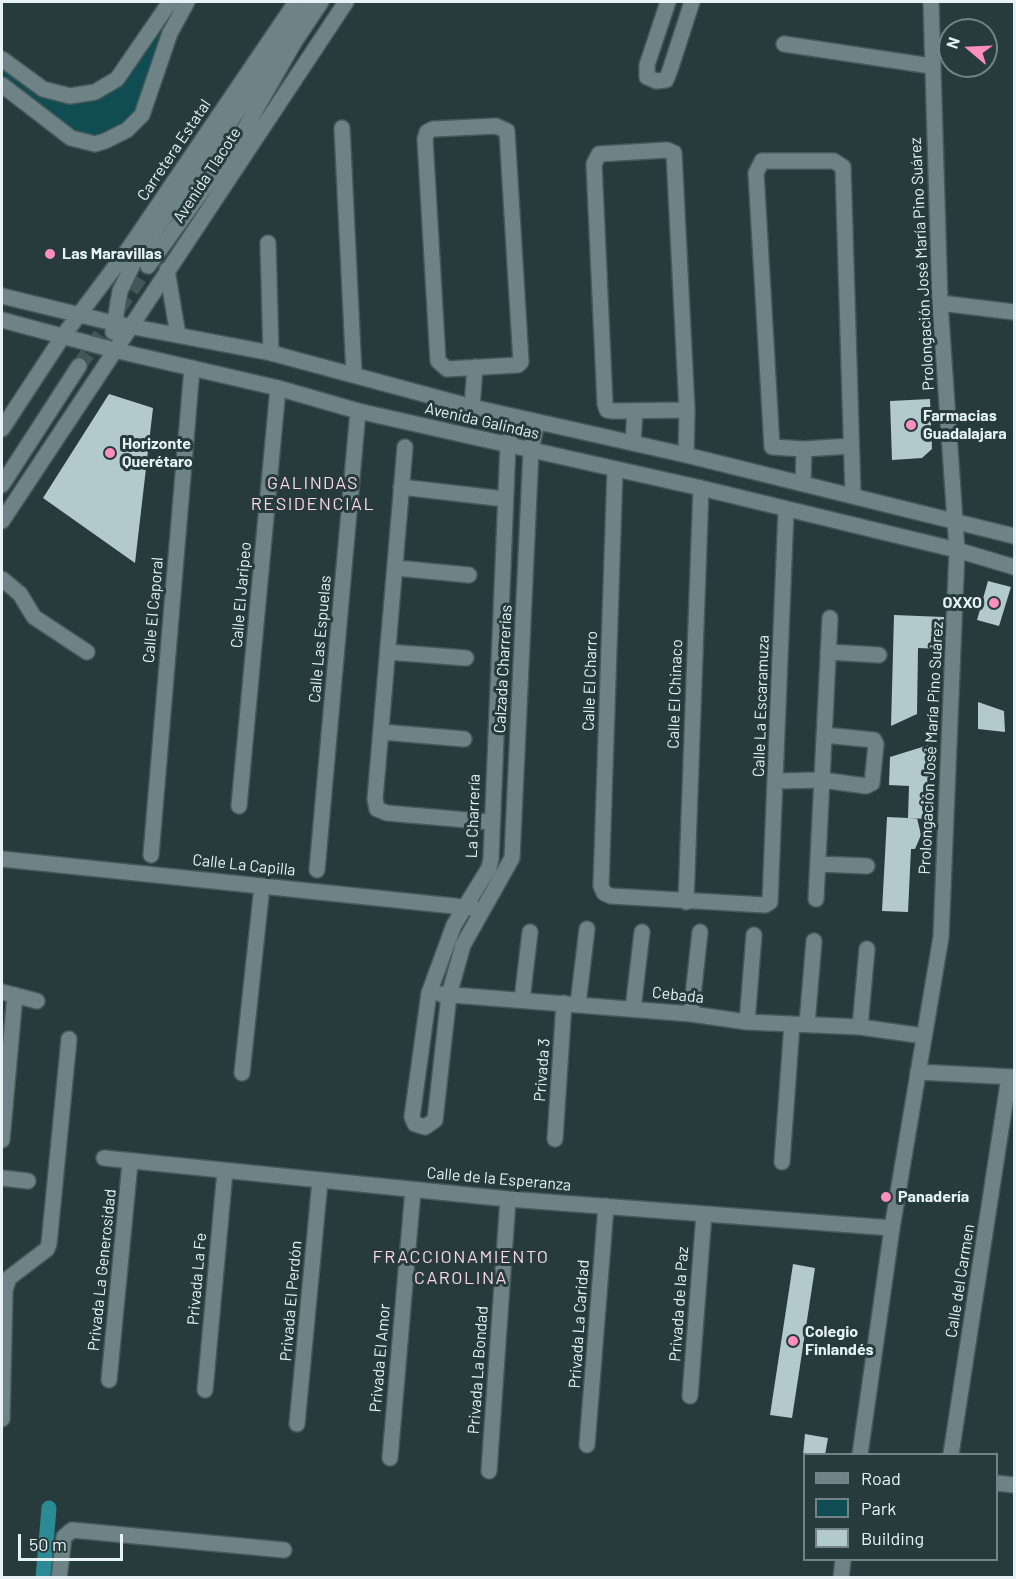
<!DOCTYPE html>
<meta charset="utf-8">
<style>
body{margin:0}
#map{position:relative;width:1016px;height:1579px;overflow:hidden;background:#273b3d;font-family:Barlow,sans-serif}
canvas{display:block}
.frame{position:absolute;inset:0;border:3px solid #e6f2f3;pointer-events:none}
.legend{position:absolute;left:803px;top:1453px;width:195px;height:108px;box-sizing:border-box;background:#273b3d;border:2px solid #738486;margin:0;padding:8px 10px;list-style:none;font-size:18px;color:#e6f2f3}
.legend li{display:flex;align-items:center;gap:12px;height:30px}
.legend b{width:30px;border:2px solid #738486}
.north{position:absolute;left:938px;top:18px;width:60px;height:60px;box-sizing:border-box;background:#273b3d;border:2px solid #738486;border-radius:50%;rotate:289deg;font-size:16px;font-weight:700;line-height:24px;text-align:center;color:#e6f2f3}
.north::after{content:'';display:block;margin:auto;width:21px;height:27px;background:#fe8ebd;clip-path:polygon(50% 0,100% 100%,50% 72%,0 100%)}
.scale{position:absolute;left:18px;top:1534px;width:105px;height:27px;box-sizing:border-box;border:3px solid #e6f2f3;border-top:0;padding-left:8px;font-size:18px;line-height:21px;white-space:nowrap;color:#e6f2f3;-webkit-text-stroke:4px #273b3d;paint-order:stroke}
</style>
<div id="map">
<canvas width="1016" height="1579"></canvas>
<div class="frame"></div>
<ul class="legend">
<li><b style="height:8px;background:#6d8385"></b>Road</li>
<li><b style="height:16px;background:#104d53"></b>Park</li>
<li><b style="height:16px;background:#b3cacc"></b>Building</li>
</ul>
<div class="north">N</div>
<div class="scale">50 m</div>
</div>
<script>
const ctx = document.querySelector('canvas').getContext('2d');
ctx.lineJoin = 'round';
function fill(path, color) { ctx.fillStyle = color; ctx.fill(path, 'evenodd'); }
const poly = rows => new Path2D(rows.map(r => 'M' + r).join(''));
function strokePath(path, color, width, dash) { ctx.strokeStyle = color; ctx.lineWidth = width; ctx.lineCap = dash ? 'butt' : 'round'; ctx.setLineDash(dash || []); ctx.stroke(path); }
function label(font, color, halo, rows, align = 'center') {
  ctx.font = font + ' Barlow,sans-serif'; ctx.lineWidth = 6; ctx.setLineDash([]); ctx.textBaseline = 'middle'; ctx.strokeStyle = halo; ctx.fillStyle = color; for (const [text, x, y, turn = 0] of rows) {
    ctx.save(); ctx.translate(x, y); ctx.rotate((+turn || 0) * Math.PI / 180); ctx.textAlign = isNaN(turn) ? turn : align; if (halo) ctx.strokeText(text, 0, 0); ctx.fillText(text, 0, 0); ctx.restore();
  }
}
fill(poly([
 [170,2,187,2,142,115,85,143,2,85,2,59,58,94,107,87]
]), '#104d53');
strokePath(poly([
 [43,1578,49,1508]
]), '#2b8b94', 15);
fill(poly([
 [109,394,153,408,135,563,43,498],
 [930,399,932,449,922,458,892,460,890,401],
 [988,581,1011,587,999,626,977,620],
 [894,615,944,617,943,649,918,648,917,714,891,726],
 [978,702,1004,711,1005,732,978,729],
 [932,744,935,756,929,819,909,818,917,818,921,835,915,849,911,849,908,912,882,911,887,817,908,818,909,786,889,785,890,757],
 [793,1264,815,1268,792,1418,770,1415],
 [805,1434,828,1438,825,1455,803,1455]
]), '#b3cacc');
strokePath(poly([
 [79,366,148,266]
]), '#445658', 15, [15, 8]);
const street = poly([
 [668,2,647,65,647,77,656,81,666,80,670,70,692,2],
 [784,44,931,66],
 [2,59,43,89,70,96,95,92,117,79,170,2],
 [2,85,71,138,95,144,105,141,127,130,142,115,170,33,187,2],
 [496,126,507,131,521,362,518,365,447,369,438,361,425,139,427,132,433,129,496,126],
 [342,128,354,374],
 [268,243,271,353],
 [940,303,1014,312],
 [472,407,475,367],
 [515,417,508,444,491,859,489,868,454,925,429,993,412,1117,415,1124,425,1127,435,1120,449,995,463,945,512,858,531,450,537,422],
 [2,429,63,336,127,251,296,2],
 [633,443,635,411],
 [851,446,804,449,772,447,756,173,762,161,834,161,843,167,853,495],
 [405,447,375,799,377,809,387,813,490,822],
 [686,455,687,410,674,153,667,150,599,154,594,164,605,404,607,410,613,411,687,410],
 [615,470,601,886,604,893,611,896,765,905,770,902,786,511],
 [803,483,804,449],
 [401,487,505,499],
 [396,568,469,575],
 [2,579,20,594,34,617,87,652],
 [388,652,466,658],
 [828,652,879,655],
 [382,732,464,739],
 [776,781,822,780,866,786,872,783,876,744,874,740,824,735],
 [239,806,278,388],
 [151,855,192,368],
 [2,859,473,908],
 [818,864,867,866],
 [317,870,358,411],
 [816,899,830,618],
 [686,902,701,488],
 [2,992,37,1001],
 [440,994,691,1014,747,1022,860,1027,924,1036],
 [522,1000,530,932],
 [578,1004,587,929],
 [633,1009,642,932],
 [691,1014,700,932],
 [747,1022,754,935],
 [807,1024,814,941],
 [860,1027,867,949],
 [918,1072,1014,1077],
 [242,1073,262,886],
 [555,1139,564,1003],
 [2,1140,15,995],
 [104,1158,508,1199,892,1228],
 [782,1162,792,1024],
 [2,1178,28,1181],
 [109,1380,130,1163],
 [205,1390,225,1171],
 [690,1396,704,1214],
 [2,1419,5,1290,9,1278,47,1249,49,1244,69,1039],
 [297,1424,320,1181],
 [587,1445,606,1206],
 [951,1454,1009,1077],
 [390,1458,413,1190],
 [489,1471,508,1199],
 [996,1483,1014,1485],
 [59,1578,64,1537,72,1530,284,1550]
]);
const secondary = poly([
 [148,266,236,144,295,41,321,2],
 [167,270,178,335],
 [2,296,113,323,271,353,472,407,686,455,1014,536],
 [2,320,114,350,278,388,358,411,701,488,957,550,1014,567],
 [113,332,120,291,137,256,215,145,309,2],
 [2,485,79,366],
 [2,521,346,2],
 [860,1454,892,1228,941,937,957,550,940,303,931,2],
 [841,1578,843,1560]
]);
strokePath(street, '#47585a', 18);
strokePath(secondary, '#47585a', 18);
strokePath(street, '#6d8385', 15);
strokePath(secondary, '#6d8385', 15);
for (const [x, y, r, color] of [
 [50,254,6,"#fe8ebd"],
 [911,425,6,"#fe8ebd"],
 [110,453,6,"#fe8ebd"],
 [994,603,6,"#fe8ebd"],
 [886,1197,6,"#fe8ebd"],
 [793,1341,6,"#fe8ebd"]
]) { const dot = new Path2D(); dot.arc(x, y, r, 0, 2 * Math.PI); ctx.fillStyle = color; ctx.fill(dot); strokePath(dot, '#273b3d', 2); }
label('16px', '#e6f2f3', '#273b3d', [
 ["Carretera Estatal",174,150,-56],
 ["Avenida Tlacote",207,175,-57],
 ["Prolongación José María Pino Suárez",922,264,-93],
 ["Avenida Galindas",482,421,13],
 ["Calle El Jaripeo",241,595,-85],
 ["Calle El Caporal",153,610,-85],
 ["Calle Las Espuelas",320,639,-85],
 ["Calzada Charrerías",503,669,-87],
 ["Calle El Charro",590,681,-88],
 ["Calle El Chinaco",675,694,-88],
 ["Calle La Escaramuza",761,706,-88],
 ["Prolongación José María Pino Suárez",931,748,-87],
 ["La Charrería",473,816,-88],
 ["Calle La Capilla",244,865,6],
 ["Cebada",678,995,6],
 ["Privada 3",542,1070,-86],
 ["Calle de la Esperanza",499,1179,5],
 ["Privada La Generosidad",102,1270,-84],
 ["Privada La Fe",197,1279,-85],
 ["Calle del Carmen",960,1281,-81],
 ["Privada El Perdón",291,1301,-85],
 ["Privada de la Paz",679,1304,-86],
 ["Privada La Caridad",579,1324,-86],
 ["Privada El Amor",380,1358,-85],
 ["Privada La Bondad",478,1370,-86]
]);
label('bold 16px', '#e6f2f3', '#273b3d', [
 ["Las Maravillas",62,254],
 ["Farmacias",923,416],
 ["Guadalajara",923,434],
 ["Horizonte",122,444],
 ["Querétaro",122,462],
 ["OXXO",982,603,"right"],
 ["Panadería",898,1197],
 ["Colegio",805,1332],
 ["Finlandés",805,1350]
], 'left');
ctx.letterSpacing = '1.5px';
label('18px', '#f8d7e3', '#273b3d', [
 ["GALINDAS",313,483],
 ["RESIDENCIAL",313,504],
 ["FRACCIONAMIENTO",461,1257],
 ["CAROLINA",461,1278]
]);
ctx.letterSpacing = '0px';
</script>
